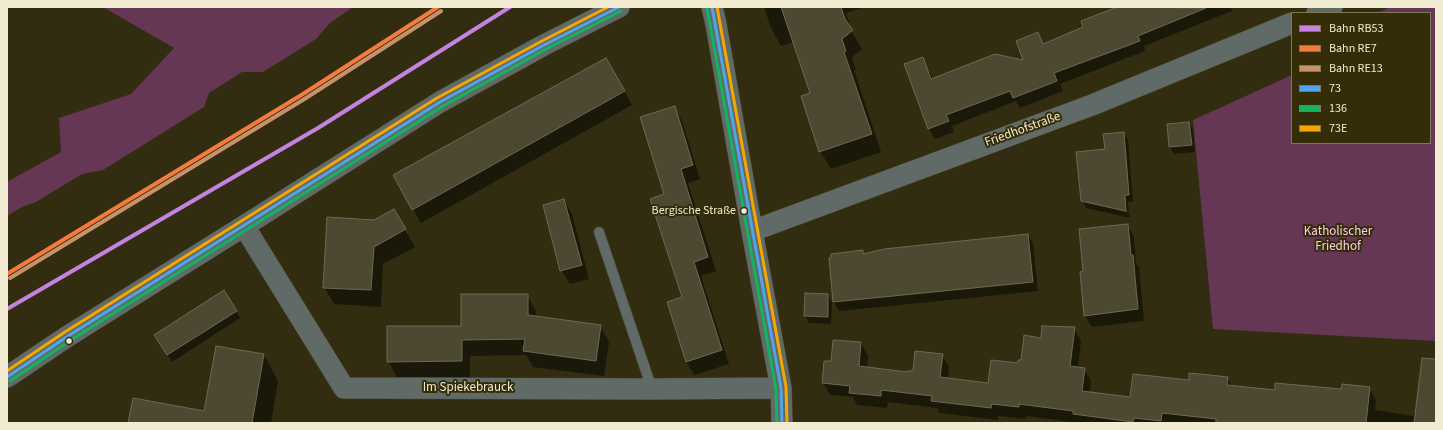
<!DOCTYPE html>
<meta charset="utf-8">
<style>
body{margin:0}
#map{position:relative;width:1443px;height:430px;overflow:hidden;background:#322d10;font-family:"Source Sans 3",sans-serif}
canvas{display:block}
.frame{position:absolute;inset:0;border:8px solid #f0ebd1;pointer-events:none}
.legend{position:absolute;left:1291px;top:12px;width:140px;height:132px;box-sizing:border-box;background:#342d07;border:1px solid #7f7958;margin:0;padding:5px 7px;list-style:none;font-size:12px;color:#f0ebd1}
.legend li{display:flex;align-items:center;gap:8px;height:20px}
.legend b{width:20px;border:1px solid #7f7958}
</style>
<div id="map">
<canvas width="1443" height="430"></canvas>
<div class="frame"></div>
<ul class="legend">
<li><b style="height:5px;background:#c483df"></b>Bahn RB53</li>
<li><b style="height:5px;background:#f6793e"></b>Bahn RE7</li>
<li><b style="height:5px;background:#c7916a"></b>Bahn RE13</li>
<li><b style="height:5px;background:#53a3e8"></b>73</li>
<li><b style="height:5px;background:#13b361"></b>136</li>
<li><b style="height:5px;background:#f7a600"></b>73E</li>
</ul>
</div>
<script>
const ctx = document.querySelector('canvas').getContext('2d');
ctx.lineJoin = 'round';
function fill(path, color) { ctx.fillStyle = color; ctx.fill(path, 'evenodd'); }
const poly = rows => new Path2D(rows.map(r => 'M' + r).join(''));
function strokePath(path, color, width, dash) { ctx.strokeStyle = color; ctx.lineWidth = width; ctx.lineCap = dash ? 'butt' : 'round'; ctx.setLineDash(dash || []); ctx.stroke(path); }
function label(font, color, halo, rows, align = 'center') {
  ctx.font = font + ' "Source Sans 3",sans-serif'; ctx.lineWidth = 4; ctx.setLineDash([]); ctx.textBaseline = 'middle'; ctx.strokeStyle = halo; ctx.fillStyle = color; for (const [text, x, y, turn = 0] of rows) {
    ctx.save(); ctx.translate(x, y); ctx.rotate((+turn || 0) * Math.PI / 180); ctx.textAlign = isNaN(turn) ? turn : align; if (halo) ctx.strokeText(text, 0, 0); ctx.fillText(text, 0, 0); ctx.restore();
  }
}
fill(poly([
 [103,7,353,7,330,23,316,39,263,72,242,72,209,93,204,107,103,170,82,174,36,202,22,207,7,216,7,182,61,152,59,118,131,94,174,48],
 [1390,7,1436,7,1436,341,1213,329,1193,120,1292,75,1292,143,1430,143,1430,13,1378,13]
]), '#653754');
fill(poly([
 [764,7,865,7,846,13,852,32,862,49,852,57,856,70,854,70,881,152,831,169,820,151,811,93,794,42,781,46,771,28],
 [1119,7,1231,7,1232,11,1144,46,1145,51,1060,84,1063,91,1020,108,1016,101,952,126,954,132,935,139,929,129,905,65,922,58,933,79,1025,61,1040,38,1044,45,1084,27,1082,22],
 [606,59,632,105,421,223,395,176],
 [674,107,682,121,700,179,688,183,716,271,701,276,729,364,694,375,686,361,683,298,665,195],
 [1189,123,1193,130,1195,152,1174,154,1170,147],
 [1124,133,1128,140,1133,202,1128,202,1129,211,1084,200,1084,202,1129,213,1130,218,1086,208,1082,200,1106,150],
 [564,200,572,214,589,279,570,284,561,270],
 [393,210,415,247,383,264,381,307,334,304,324,287,374,221],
 [1127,225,1134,236,1136,264,1139,267,1144,321,1092,327,1085,316,1084,272],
 [1028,235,1033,244,1038,291,839,311,834,302,830,259,862,252,864,255],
 [527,295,536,311,536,317,600,326,609,342,604,376,533,367,526,355,470,356,470,377,397,377,388,361],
 [828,295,832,303,831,324,809,323,805,315],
 [236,311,240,318,172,362,159,342],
 [1074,328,1081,341,1078,368,1084,369,1091,381,1090,393,1131,398,1189,381,1227,378,1232,386,1276,391,1342,391,1369,388,1376,400,1375,410,1414,416,1414,413,1416,413,1436,396,1436,423,1079,423,1026,416,1026,419,998,416,998,420,939,413,937,408,888,402,887,408,857,405,853,397,830,395,823,383,831,362,861,343,868,356,867,368,908,373,913,372,942,355,949,367,948,379,989,384,1022,361,1042,339],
 [264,355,278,381,271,423,129,423,205,412]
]), '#0007');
const building = poly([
 [781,7,841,7,845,19,853,30,842,39,846,51,844,52,872,134,819,152,801,96,810,93,781,7],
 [1117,7,1206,8,1138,36,1140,41,1054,73,1057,81,1013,98,1010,91,946,115,949,121,928,129,904,64,923,57,931,79,995,54,1023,60,1016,41,1038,32,1043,44,1083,27,1081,21,1117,7],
 [606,58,625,91,412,210,393,175,606,58],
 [675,106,693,165,681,169,708,257,694,262,722,350,686,362,667,302,682,297,650,199,664,194,640,117,675,106],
 [1189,122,1192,145,1169,147,1167,124,1189,122],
 [1124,132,1129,195,1125,195,1126,211,1081,201,1076,152,1105,149,1103,134,1124,132],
 [564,199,582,265,560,271,543,205,564,199],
 [394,209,406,229,374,247,371,290,323,288,327,217,374,220,394,209],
 [1128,224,1131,255,1133,255,1138,309,1084,316,1080,272,1083,271,1079,229,1128,224],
 [1028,234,1033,282,833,302,829,258,831,258,831,254,863,250,863,254,884,249,1028,234],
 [224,290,237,311,167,355,154,335,224,290],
 [805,293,828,294,828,317,804,316,805,293],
 [461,294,528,294,528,315,601,325,596,361,523,351,525,339,462,340,462,361,387,362,387,326,461,326,461,294],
 [1042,326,1075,327,1070,366,1085,368,1082,391,1130,397,1133,374,1189,380,1189,373,1200,374,1228,377,1227,385,1275,390,1275,383,1341,389,1342,384,1370,387,1366,423,1216,423,1216,419,1162,413,1161,421,1134,418,1133,422,1073,414,1073,411,1019,404,1019,407,992,404,991,408,931,401,932,396,881,390,881,396,849,393,850,386,822,383,824,361,831,361,833,340,861,342,859,366,907,372,907,371,913,371,915,351,943,354,940,377,988,383,991,360,1018,363,1018,360,1021,360,1024,335,1041,338,1042,326],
 [216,346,264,354,252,423,128,423,133,398,204,411,216,346],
 [1422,358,1436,359,1436,423,1414,423,1422,358]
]);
fill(building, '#4c4832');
strokePath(building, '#6d6a53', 1);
const lane = poly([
 [599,232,652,389]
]);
const street = poly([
 [712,7,716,24,752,231,781,388,782,423],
 [1317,13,1332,7],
 [244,226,344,388,652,389,781,388],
 [752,231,1092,105,1292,23],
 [7,377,68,336,244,226,440,102,544,45,619,7]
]);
strokePath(lane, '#4e4a31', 11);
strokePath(street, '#4e4a31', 22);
strokePath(lane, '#606b67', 10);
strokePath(street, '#606b67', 21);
strokePath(poly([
 [712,7,781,388,782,423],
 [7,377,68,336,440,102,544,45,619,7]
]), '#53a3e8', 3);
strokePath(poly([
 [707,8,776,389,777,423],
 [10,381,71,340,443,106,546,49,621,11]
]), '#13b361', 3);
strokePath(poly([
 [717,7,786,387,787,423],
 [7,371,65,332,437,98,542,41,608,7]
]), '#f7a600', 3);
strokePath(poly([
 [7,309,318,128,510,7]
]), '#c483df', 4);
strokePath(poly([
 [7,274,303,94,438,7]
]), '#f6793e', 4);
strokePath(poly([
 [10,278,306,98,441,11]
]), '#c7916a', 4);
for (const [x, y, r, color] of [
 [744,211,3.5,"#f0ebd1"],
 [69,341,3.5,"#f0ebd1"]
]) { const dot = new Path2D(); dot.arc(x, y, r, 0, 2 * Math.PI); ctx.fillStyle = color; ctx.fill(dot); strokePath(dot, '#342d07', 1.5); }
label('12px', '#f0ebd1', '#342d07', [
 ["Bergische Straße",736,211]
], 'right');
label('13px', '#f0ebd1', '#342d07', [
 ["Friedhofstraße",1023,130,-20],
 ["Im Spiekebrauck",468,388]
]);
label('13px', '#f9cdeb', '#342d07', [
 ["Katholischer",1338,232],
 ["Friedhof",1338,247]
]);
</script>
